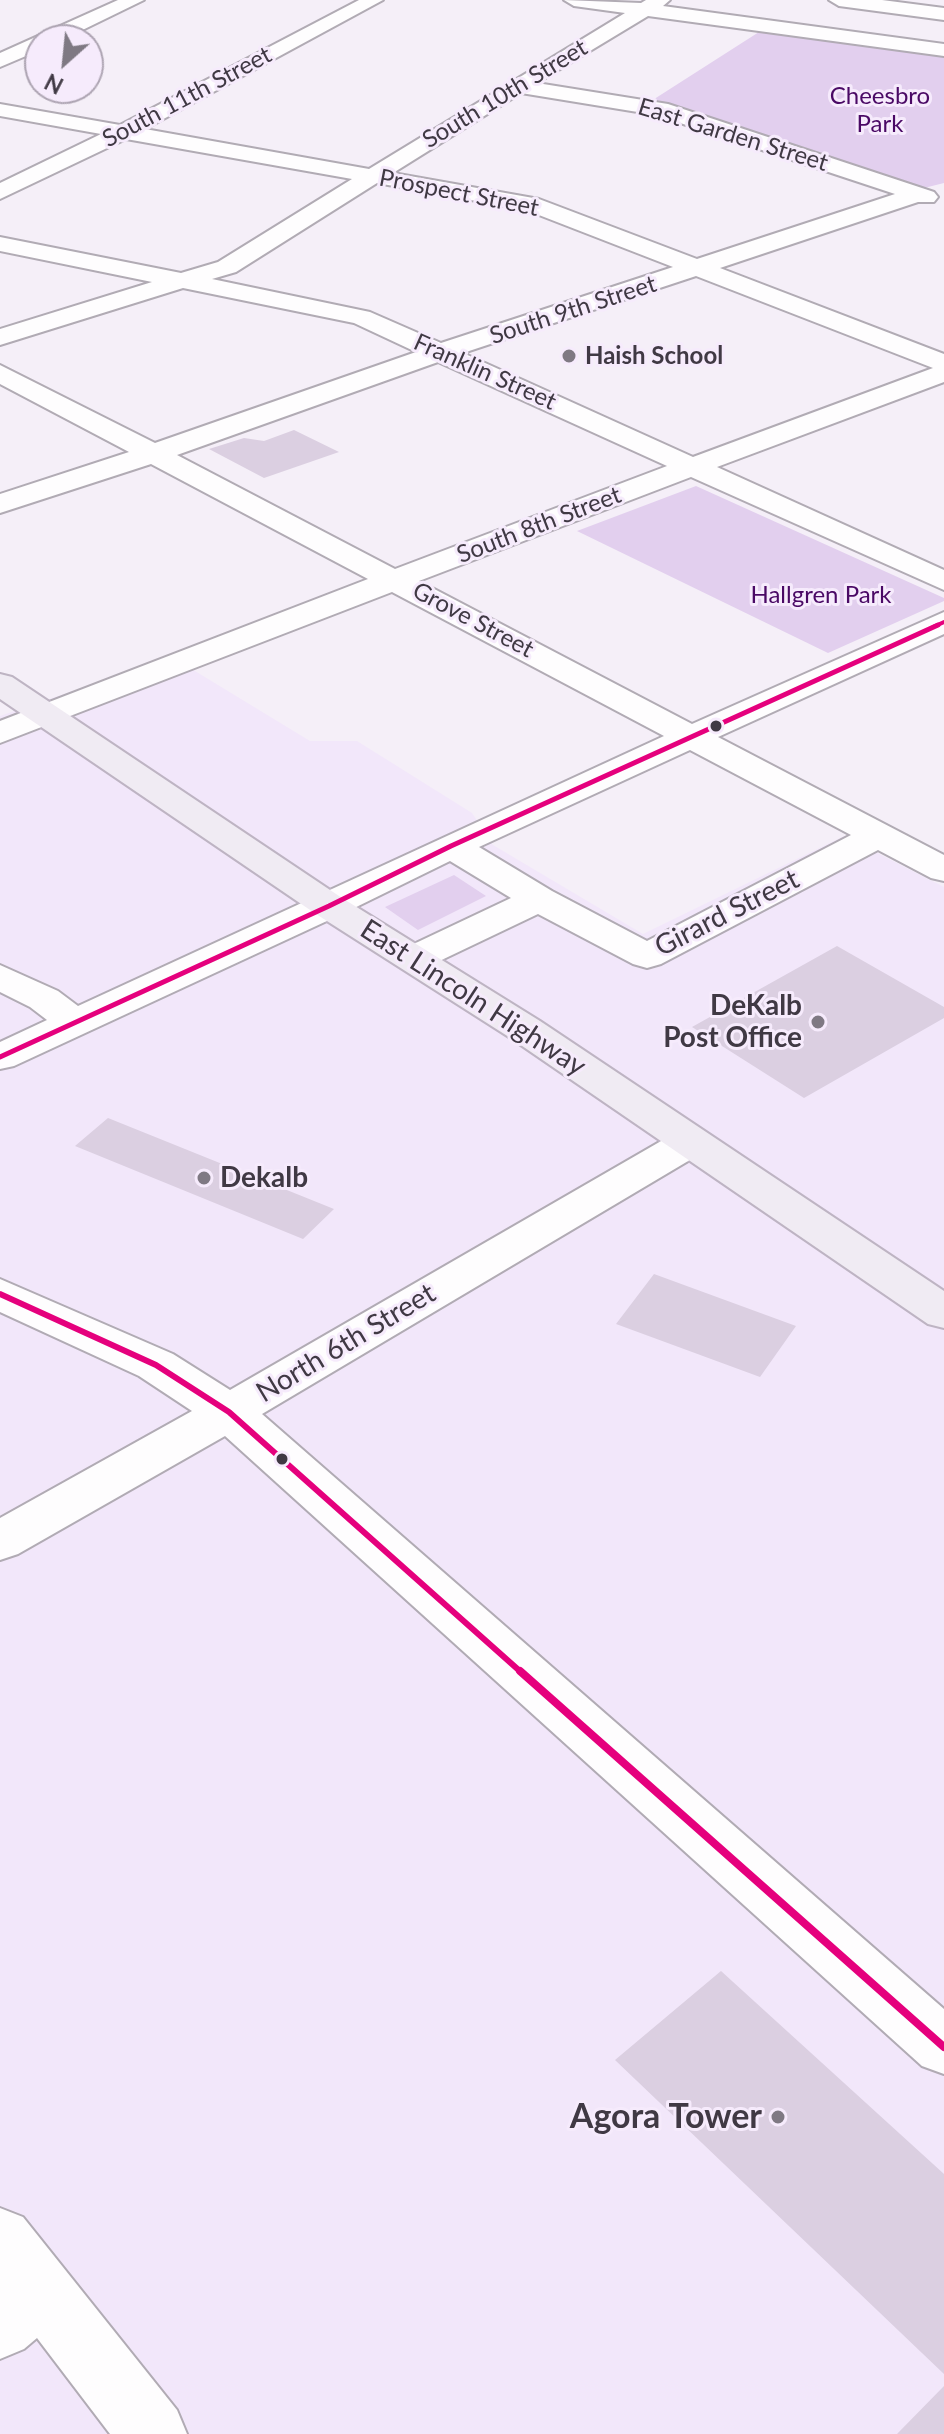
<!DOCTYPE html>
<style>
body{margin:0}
#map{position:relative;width:944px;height:2434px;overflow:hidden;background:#f5eff8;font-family:Lato,sans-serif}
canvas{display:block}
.north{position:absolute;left:24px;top:24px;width:80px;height:80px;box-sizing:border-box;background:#f6ebfc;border:2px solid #ada4b2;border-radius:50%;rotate:207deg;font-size:22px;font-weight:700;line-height:32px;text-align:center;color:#403944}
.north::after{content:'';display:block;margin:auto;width:28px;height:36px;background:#7f7983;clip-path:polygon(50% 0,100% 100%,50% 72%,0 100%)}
</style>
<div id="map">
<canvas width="944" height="2434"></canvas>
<div class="north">N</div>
</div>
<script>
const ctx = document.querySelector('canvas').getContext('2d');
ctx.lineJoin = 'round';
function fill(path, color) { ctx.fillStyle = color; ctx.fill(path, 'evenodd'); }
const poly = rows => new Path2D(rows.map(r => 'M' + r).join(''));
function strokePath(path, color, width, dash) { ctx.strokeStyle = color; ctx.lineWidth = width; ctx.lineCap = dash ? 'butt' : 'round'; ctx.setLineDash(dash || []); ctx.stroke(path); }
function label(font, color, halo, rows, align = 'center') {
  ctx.font = font + ' Lato,sans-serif'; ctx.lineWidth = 6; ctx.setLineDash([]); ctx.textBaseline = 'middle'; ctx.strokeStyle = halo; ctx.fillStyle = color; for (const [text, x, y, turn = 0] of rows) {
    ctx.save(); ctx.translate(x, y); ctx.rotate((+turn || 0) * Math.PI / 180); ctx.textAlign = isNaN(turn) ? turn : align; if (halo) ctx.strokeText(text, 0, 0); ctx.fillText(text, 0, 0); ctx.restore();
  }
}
fill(poly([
 [172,657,310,741,357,741,472,813,493,845,643,934,844,836,944,887,944,2434,0,2434,0,716]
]), '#f2e7fa');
fill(poly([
 [759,32,782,33,944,55,944,183,920,189,709,116,648,103],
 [696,486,944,598,944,601,828,653,577,531],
 [454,875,486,896,418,930,385,907]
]), '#e2cfee');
fill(poly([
 [294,430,339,452,264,478,209,449,244,438,264,441],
 [837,946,944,1007,944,1018,804,1098,692,1027],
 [108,1118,334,1209,303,1239,75,1146],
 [654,1274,796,1326,760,1377,616,1324],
 [721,1971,944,2174,944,2374,615,2060],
 [944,2386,944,2434,897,2434]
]), '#dbcfe1');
const minor = poly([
 [118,0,144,0,62,40,40,40,40,50,0,67,0,53,118,0],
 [359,0,383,0,145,129,369,169,625,13,574,6,564,0,641,3,646,0,670,0,663,6,944,44,944,56,648,16,537,83,668,104,934,192,938,197,934,202,918,202,720,268,944,354,944,382,717,467,944,570,944,590,691,477,419,581,692,724,944,612,944,634,718,737,944,855,944,881,931,878,878,850,661,964,647,968,633,964,538,914,429,966,415,970,401,966,396,958,401,950,511,898,450,861,342,914,14,1066,0,1069,0,1042,47,1020,30,1007,0,992,0,965,58,991,78,1006,664,736,392,592,0,743,0,721,368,579,151,464,0,513,0,494,129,452,0,384,0,365,155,443,416,352,354,323,183,288,0,345,0,329,152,282,0,251,0,237,181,273,218,262,352,179,126,139,0,199,0,183,101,134,0,116,0,104,120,125,359,0],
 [521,93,656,115,895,194,697,259,539,199,393,173,521,93],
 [377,183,526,210,673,267,441,343,370,312,212,279,236,272,377,183],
 [696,276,933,368,693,457,463,353,696,276],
 [438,362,667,466,395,569,177,455,438,362],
 [690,750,851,835,647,941,552,891,479,847,690,750],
 [829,0,882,0,944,8,944,20,839,6,829,0],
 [690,1129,705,1133,711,1142,705,1151,262,1414,944,2009,944,2074,922,2066,225,1436,18,1554,0,1560,0,1518,192,1411,139,1376,0,1312,0,1279,173,1354,230,1390,675,1133,690,1129],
 [0,2208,23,2217,177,2410,187,2434,110,2434,37,2338,24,2349,0,2359,0,2208]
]);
const major = poly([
 [0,674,12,677,342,898,540,1021,944,1291,944,1328,928,1324,512,1039,316,914,0,699,0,674]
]);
strokePath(minor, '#b1abb4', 4);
strokePath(major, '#beb4c3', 4);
fill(minor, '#fefdfe');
fill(major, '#f0ebf3');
strokePath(poly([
 [933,627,944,622]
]), '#e5007d', 4);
strokePath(poly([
 [0,1057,329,906,451,846,938,625]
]), '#e5007d', 5);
strokePath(poly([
 [0,1294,156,1365,229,1412,522,1673]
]), '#e5007d', 6);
strokePath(poly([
 [520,1671,944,2047]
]), '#e5007d', 8);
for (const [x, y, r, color] of [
 [569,356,8,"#7f7983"],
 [716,726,7,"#403944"],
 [818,1022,8,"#7f7983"],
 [204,1178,8,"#7f7983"],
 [282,1459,7,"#403944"],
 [778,2117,8,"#7f7983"]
]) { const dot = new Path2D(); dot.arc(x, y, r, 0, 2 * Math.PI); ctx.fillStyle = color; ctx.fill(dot); strokePath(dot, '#f6ebfc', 3); }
label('24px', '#403944', '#f6ebfc', [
 ["South 10th Street",505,94,-31],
 ["South 11th Street",187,97,-28],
 ["East Garden Street",733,135,17],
 ["Prospect Street",459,193,11],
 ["South 9th Street",573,310,-18],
 ["Franklin Street",485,372,24],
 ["South 8th Street",539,525,-21],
 ["Grove Street",473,620,28]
]);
label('24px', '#4a0965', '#f6ebfc', [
 ["Cheesbro",880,96],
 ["Park",880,124],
 ["Hallgren Park",821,595]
]);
label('bold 24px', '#403944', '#f6ebfc', [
 ["Haish School",585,356]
], 'left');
label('28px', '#403944', '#f6ebfc', [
 ["Girard Street",727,913,-27],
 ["East Lincoln Highway",473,998,33],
 ["North 6th Street",346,1343,-31]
]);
label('bold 28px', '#403944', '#f6ebfc', [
 ["DeKalb",802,1006],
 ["Post Office",802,1038],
 ["Dekalb",220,1178,"left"]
], 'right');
label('bold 34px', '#403944', '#f6ebfc', [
 ["Agora Tower",762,2117]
], 'right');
</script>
